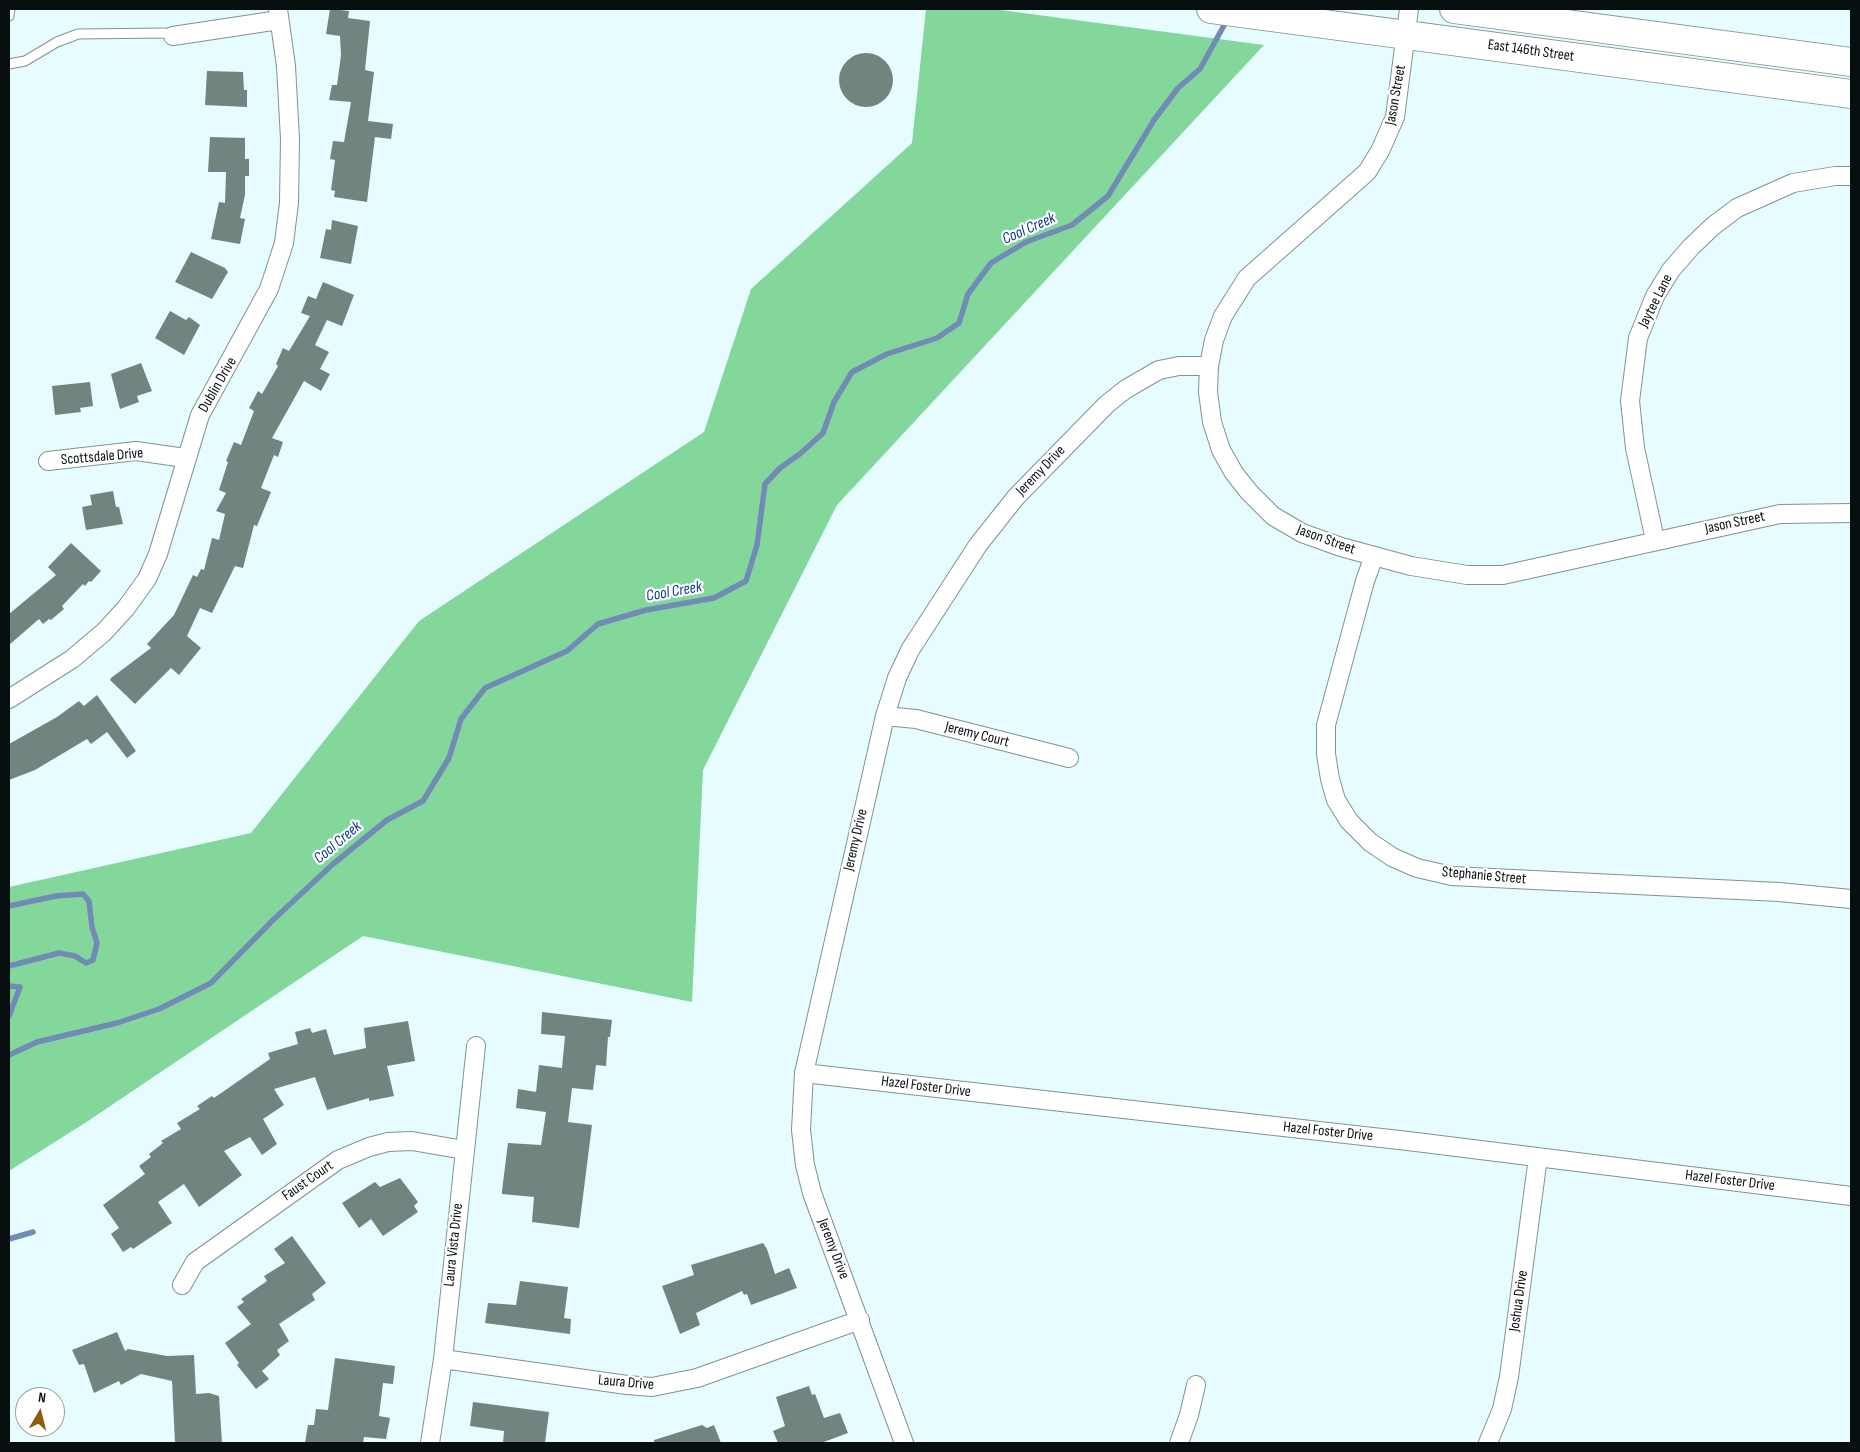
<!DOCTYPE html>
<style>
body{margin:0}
#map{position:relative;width:1860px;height:1452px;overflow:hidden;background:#e7fcff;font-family:"Sofia Sans Condensed",sans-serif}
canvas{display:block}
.frame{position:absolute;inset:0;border:10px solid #080f10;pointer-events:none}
.north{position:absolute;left:15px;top:1387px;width:50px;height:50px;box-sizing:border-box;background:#fff;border:1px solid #9c9f9f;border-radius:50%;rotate:8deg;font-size:14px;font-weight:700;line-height:20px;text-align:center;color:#080f10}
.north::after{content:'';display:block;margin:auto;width:18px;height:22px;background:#8f5c0c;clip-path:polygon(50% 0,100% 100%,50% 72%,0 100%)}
</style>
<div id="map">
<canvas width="1860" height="1452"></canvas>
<div class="frame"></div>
<div class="north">N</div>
</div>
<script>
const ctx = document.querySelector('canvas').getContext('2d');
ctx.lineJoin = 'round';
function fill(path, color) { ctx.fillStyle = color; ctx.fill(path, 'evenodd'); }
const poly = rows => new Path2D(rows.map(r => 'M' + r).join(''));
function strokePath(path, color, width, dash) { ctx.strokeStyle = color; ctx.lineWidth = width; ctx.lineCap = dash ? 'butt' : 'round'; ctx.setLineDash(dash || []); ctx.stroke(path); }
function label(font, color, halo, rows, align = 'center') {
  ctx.font = font + ' "Sofia Sans Condensed",sans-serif'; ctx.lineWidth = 4.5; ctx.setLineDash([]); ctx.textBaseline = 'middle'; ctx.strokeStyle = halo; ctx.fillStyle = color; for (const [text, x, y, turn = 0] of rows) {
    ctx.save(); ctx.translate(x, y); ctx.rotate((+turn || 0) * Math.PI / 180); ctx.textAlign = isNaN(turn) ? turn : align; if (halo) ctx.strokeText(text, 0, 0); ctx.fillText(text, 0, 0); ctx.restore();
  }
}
fill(poly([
 [926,9,993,9,1264,45,837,505,703,770,692,1002,363,936,88,1121,9,1171,9,887,251,833,419,621,704,432,751,289,912,143]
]), '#83d79b');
strokePath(poly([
 [9,906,56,896,83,894,89,901,92,927,97,943,93,960,86,963,75,956,59,953,9,966],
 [9,986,20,987,9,1016],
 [9,1055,37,1042,117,1023,159,1009,211,983,273,920,333,864,387,820,423,801,449,758,461,719,485,688,567,651,598,624,646,610,714,598,746,581,757,545,765,484,780,468,801,453,823,433,834,402,852,372,887,354,937,338,959,323,968,294,991,263,1026,242,1072,225,1108,196,1154,120,1178,88,1200,69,1227,20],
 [9,1239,33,1232]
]), '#718bb6', 5.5);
fill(poly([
 [330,9,349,11,348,18,370,21,365,70,374,72,368,121,393,124,391,139,375,137,367,202,334,197,335,191,331,190,335,160,330,159,333,141,344,142,351,102,329,100,332,85,337,85,341,55,340,36,326,34],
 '839 80a27 27 0 1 1 54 0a27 27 0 1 1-54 0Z',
 [207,71,243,72,244,90,247,90,247,107,205,105],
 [210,137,245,138,245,159,249,159,249,176,245,176,245,195,240,218,245,219,240,244,211,239,219,202,225,203,226,172,208,172],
 [332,220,358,226,351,264,320,258,326,229,331,230],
 [191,252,225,268,228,272,212,299,175,282],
 [323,282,354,295,342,326,327,320,315,345,329,352,320,369,330,374,321,391,304,381,272,438,283,442,278,457,274,455,261,488,271,492,257,526,254,525,243,568,235,566,212,613,200,608,187,636,201,648,179,675,171,668,135,704,110,680,111,678,151,648,147,644,174,615,193,575,197,577,201,569,204,570,212,538,219,540,225,514,216,511,226,493,219,490,228,462,226,461,234,442,241,445,254,411,249,408,258,391,262,394,278,366,276,364,283,348,289,351,310,316,301,313,308,296,316,299],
 [170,311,186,320,189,317,200,325,184,355,155,338],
 [141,363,152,391,137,396,139,402,120,409,111,374],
 [90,382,93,406,80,408,81,412,55,415,52,386],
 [113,491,116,507,119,507,123,524,86,530,82,507,92,505,90,495],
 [71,543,101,571,91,582,89,581,85,586,83,584,62,606,64,609,51,620,49,619,43,624,39,619,9,645,9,614,56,575,48,567],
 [97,695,136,751,127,758,107,732,91,744,87,739,35,770,9,780,9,744,57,717,79,701,84,706],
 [542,1012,612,1020,610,1037,608,1037,606,1066,596,1065,593,1090,572,1088,568,1122,592,1125,579,1228,532,1222,534,1197,502,1194,502,1191,508,1143,541,1145,546,1112,516,1108,518,1089,536,1092,539,1065,562,1068,565,1036,541,1034],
 [408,1021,415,1061,387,1066,394,1096,369,1101,369,1098,327,1110,315,1077,274,1089,284,1105,263,1119,277,1144,262,1155,250,1137,224,1151,242,1175,199,1207,184,1184,158,1202,172,1223,133,1249,131,1247,123,1252,111,1234,119,1228,103,1205,145,1174,139,1166,151,1157,149,1154,163,1143,161,1141,181,1129,177,1123,200,1109,197,1106,212,1096,214,1098,270,1059,268,1053,298,1044,295,1032,310,1028,312,1033,326,1029,334,1055,366,1048,364,1028],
 [400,1178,418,1202,414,1206,418,1212,383,1236,371,1219,359,1228,342,1203,375,1182,380,1187],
 [292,1236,326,1283,312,1294,315,1300,279,1324,289,1341,277,1350,280,1355,262,1371,269,1379,256,1389,237,1365,239,1363,225,1343,251,1324,237,1307,244,1302,241,1299,267,1281,264,1276,285,1263,274,1249],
 [763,1243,767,1249,775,1274,789,1268,797,1288,751,1305,747,1294,744,1295,742,1291,696,1313,700,1325,680,1334,662,1286,694,1275,691,1265],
 [520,1281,568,1287,564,1318,571,1319,570,1334,485,1323,488,1303,516,1305],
 [117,1332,125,1351,128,1349,167,1356,194,1355,196,1394,209,1393,219,1396,222,1443,175,1443,172,1381,141,1374,121,1385,119,1381,94,1393,84,1364,79,1365,72,1350],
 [335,1358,395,1366,393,1384,383,1383,379,1416,390,1418,386,1439,364,1437,363,1443,305,1443,308,1425,314,1425,316,1409,328,1410],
 [809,1386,812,1395,815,1394,824,1418,840,1413,848,1433,821,1443,778,1443,773,1431,785,1426,776,1397],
 [473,1402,549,1412,545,1443,503,1443,504,1431,470,1426],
 [702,1425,707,1428,714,1425,721,1443,654,1443,654,1440]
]), '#728480');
const service = poly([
 [9,16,10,9],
 [9,64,25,61,57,42,78,34,165,33,173,36]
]);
const minor = poly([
 [1409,9,1395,117,1380,151,1367,172,1247,278,1223,316,1214,340,1209,366,1208,392,1212,422,1221,450,1234,473,1249,492,1273,516,1302,533,1341,547,1411,566,1467,575,1503,575,1780,514,1851,513],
 [173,36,279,20],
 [48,461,136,451,185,458],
 [1655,540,1635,448,1630,401,1638,338,1655,296,1671,270,1691,247,1713,226,1737,208,1793,183,1835,176,1851,176],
 [1374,556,1365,581,1326,725,1326,754,1330,779,1336,800,1349,821,1370,842,1392,857,1417,868,1452,876,1779,892,1851,899],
 [9,699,72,659,104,632,126,608,147,579,158,554,200,415,269,289,284,243,289,203,290,139,286,66,278,9],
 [885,716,916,719,1069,758],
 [804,1073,1408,1141,1851,1196],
 [182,1285,195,1262,338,1160,369,1147,388,1142,412,1141,464,1150],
 [443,1359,627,1385,652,1387,697,1378,860,1320],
 [430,1443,443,1359,476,1046],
 [904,1443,812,1193,805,1165,801,1130,804,1073,885,716,897,678,910,650,978,545,1016,497,1107,404,1126,389,1159,370,1179,366,1209,366],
 [1179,1443,1189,1415,1196,1385],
 [1488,1443,1502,1409,1509,1377,1538,1157]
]);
const primary = poly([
 [1211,9,1851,94],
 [1454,9,1851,62]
]);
strokePath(service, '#7f9294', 11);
strokePath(minor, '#7f9294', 20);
strokePath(primary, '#7f9294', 30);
strokePath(service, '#fff', 9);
strokePath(minor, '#fff', 18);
strokePath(primary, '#fff', 28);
label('15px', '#080f10', '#fff', [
 ["East 146th Street",1531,51,8],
 ["Jason Street",1396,95,-80],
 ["Jaytee Lane",1656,301,-63],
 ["Dublin Drive",218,385,-60],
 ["Scottsdale Drive",102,457,-5],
 ["Jeremy Drive",1041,471,-46],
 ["Jason Street",1735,523,-12],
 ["Jason Street",1326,540,20],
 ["Jeremy Court",977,735,14],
 ["Jeremy Drive",856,840,-77],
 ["Stephanie Street",1484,876,5],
 ["Hazel Foster Drive",926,1087,7],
 ["Hazel Foster Drive",1328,1132,6],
 ["Faust Court",308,1181,-35],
 ["Hazel Foster Drive",1730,1181,7],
 ["Laura Vista Drive",454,1245,-84],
 ["Jeremy Drive",833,1249,69],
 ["Joshua Drive",1519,1301,-82],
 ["Laura Drive",626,1383,5]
]);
label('italic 16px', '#0b398d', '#fff', [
 ["Cool Creek",1029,229,-24],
 ["Cool Creek",674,592,-10],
 ["Cool Creek",338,843,-40]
]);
</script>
